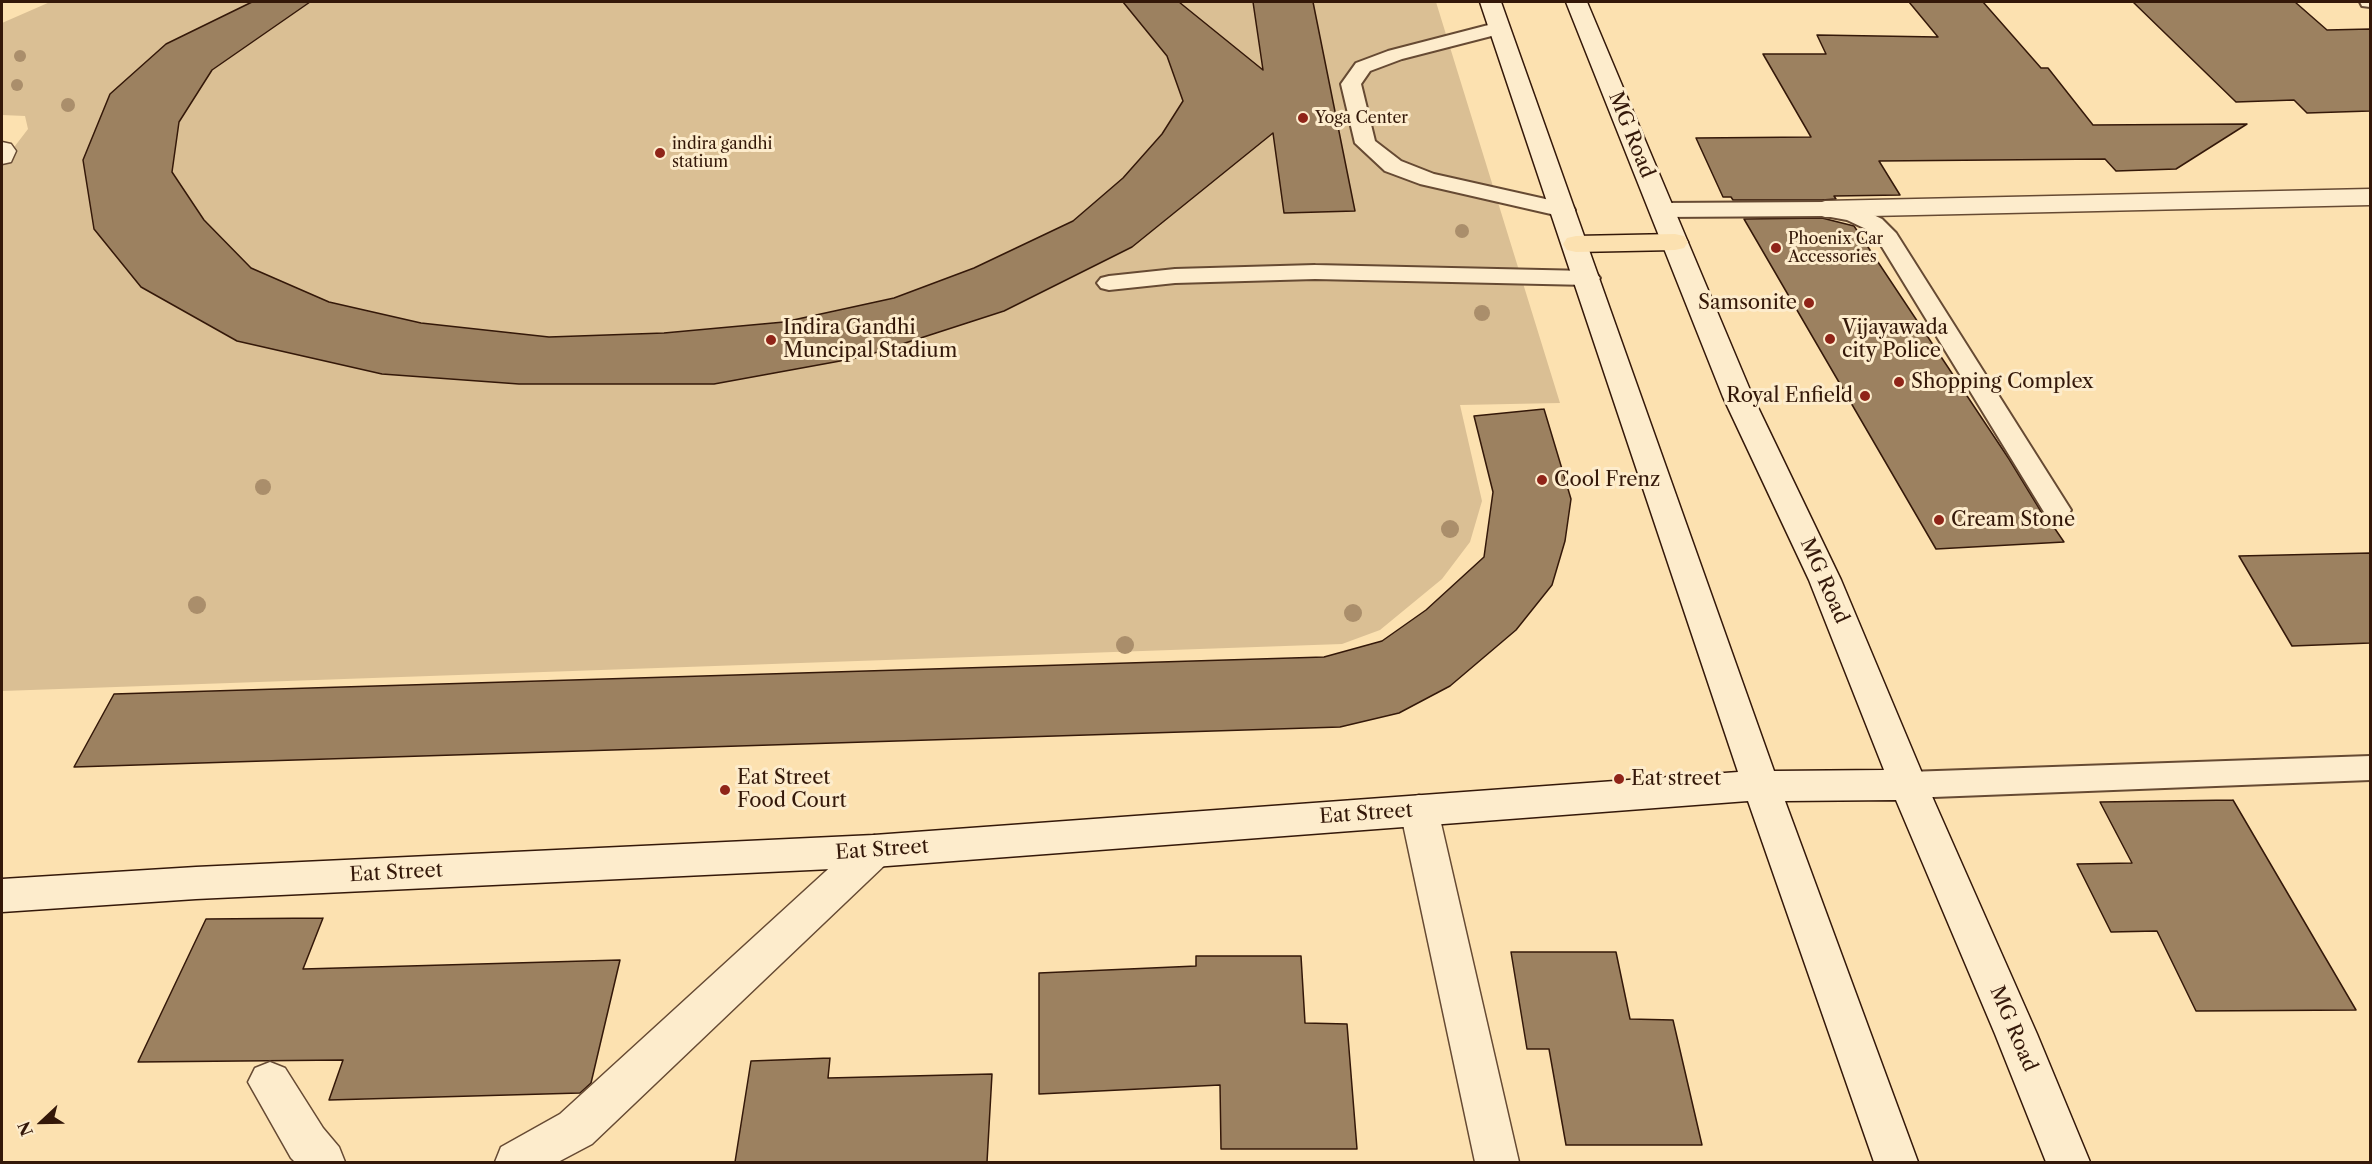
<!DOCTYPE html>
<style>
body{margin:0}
#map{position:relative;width:2372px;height:1164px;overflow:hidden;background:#fce1b0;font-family:"Libre Caslon Text",serif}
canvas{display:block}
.frame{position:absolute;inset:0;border:3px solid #341809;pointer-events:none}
.north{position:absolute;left:12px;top:1092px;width:60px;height:60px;-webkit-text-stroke:4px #fdeccc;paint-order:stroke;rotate:248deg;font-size:16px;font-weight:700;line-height:24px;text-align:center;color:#341809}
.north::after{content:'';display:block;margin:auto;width:21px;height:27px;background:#341809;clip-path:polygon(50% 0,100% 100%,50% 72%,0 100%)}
</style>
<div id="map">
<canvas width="2372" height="1164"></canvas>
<div class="frame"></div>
<div class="north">N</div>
</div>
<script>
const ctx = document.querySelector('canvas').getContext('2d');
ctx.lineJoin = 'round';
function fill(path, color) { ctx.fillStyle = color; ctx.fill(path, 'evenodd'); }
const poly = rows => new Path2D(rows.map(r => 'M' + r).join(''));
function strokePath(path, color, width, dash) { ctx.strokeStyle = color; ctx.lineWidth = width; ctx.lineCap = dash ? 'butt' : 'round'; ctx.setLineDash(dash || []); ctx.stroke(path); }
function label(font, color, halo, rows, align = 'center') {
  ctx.font = font + ' "Libre Caslon Text",serif'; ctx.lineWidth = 6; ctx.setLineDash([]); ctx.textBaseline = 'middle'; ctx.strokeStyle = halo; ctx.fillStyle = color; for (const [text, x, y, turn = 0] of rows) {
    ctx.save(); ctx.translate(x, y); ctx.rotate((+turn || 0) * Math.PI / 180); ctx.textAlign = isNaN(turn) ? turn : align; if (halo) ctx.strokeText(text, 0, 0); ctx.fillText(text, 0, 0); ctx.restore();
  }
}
fill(poly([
 [50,2,1436,2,1560,403,1460,405,1482,501,1470,542,1442,579,1380,630,1342,644,2,691,2,163,28,129,25,116,2,115,2,23]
]), '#dabf94');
const building = poly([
 [252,2,310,2,212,70,179,122,172,172,204,220,251,268,329,302,421,323,549,337,664,333,784,322,894,298,974,268,1073,221,1123,178,1162,134,1183,101,1167,56,1123,2,1179,2,1263,70,1253,2,1313,2,1355,211,1284,213,1273,133,1132,247,1004,311,862,357,714,384,519,384,382,374,237,341,141,287,94,229,83,160,110,94,166,44,252,2],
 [1909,2,1983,2,2041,68,2048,68,2093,125,2247,124,2176,169,2116,171,2105,159,1879,161,1900,195,1834,196,1836,199,1822,200,1733,200,1731,197,1723,197,1696,138,1811,137,1763,54,1826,54,1817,35,1938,37,1909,2],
 [2133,2,2295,2,2327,30,2370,29,2370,111,2307,113,2294,100,2236,102,2133,2],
 [1822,218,1854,226,2009,459,2045,518,2049,520,2064,542,1936,549,1744,219,1822,218],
 [1544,409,1571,499,1565,541,1552,585,1516,630,1450,686,1399,713,1340,727,74,767,114,694,1324,657,1382,641,1426,610,1484,557,1493,492,1474,416,1544,409],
 [2370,553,2370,643,2292,646,2239,556,2370,553],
 [2233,800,2356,1010,2196,1011,2157,931,2111,932,2077,864,2132,863,2100,802,2233,800],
 [323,918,303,969,620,960,591,1083,580,1093,329,1100,343,1060,138,1062,206,919,323,918],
 [1511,952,1616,952,1630,1019,1673,1020,1702,1145,1566,1145,1549,1049,1527,1049,1511,952],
 [1196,956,1301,956,1305,1023,1347,1024,1357,1149,1221,1149,1220,1085,1039,1094,1039,973,1196,966,1196,956],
 [830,1058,828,1078,992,1074,987,1162,735,1162,751,1061,830,1058]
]);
fill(building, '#9c8160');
strokePath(building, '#341809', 1.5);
const lane = poly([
 [2360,2,2370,2,2370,7,2362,6,2360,2],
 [1500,22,1507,24,1509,28,1507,32,1402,59,1370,71,1361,84,1375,141,1401,161,1434,174,1572,205,1575,210,1572,215,1564,217,1420,184,1385,171,1355,143,1341,84,1356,63,1388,51,1500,22],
 [1825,202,1861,209,1882,219,1896,233,2071,510,2067,517,2057,519,2047,517,1879,242,1866,229,1847,220,1825,216,1662,217,1654,215,1651,210,1654,205,1662,203,1825,202],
 [1315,265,1588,271,1596,273,1600,278,1596,283,1588,285,1315,279,1175,283,1109,290,1101,288,1097,283,1101,278,1109,276,1175,269,1315,265],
 [2370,756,2370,780,1908,798,1897,794,1892,785,1897,776,1908,772,2370,756]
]);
const street = poly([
 [2,142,11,144,16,151,11,162,2,164,2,142],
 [2370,189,2370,205,1825,217,1816,214,1812,209,1816,204,1825,201,2370,189],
 [1419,795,1432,799,1438,810,1519,1162,1475,1162,1400,810,1406,799,1419,795],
 [874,835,888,840,893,851,888,862,592,1144,558,1162,495,1162,501,1147,560,1114,860,840,874,835],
 [270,1062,285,1068,323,1128,339,1147,345,1162,295,1162,291,1158,248,1082,255,1068,270,1062]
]);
const secondary = poly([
 [1480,2,1501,2,1774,771,1884,770,1809,580,1723,397,1566,2,1587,2,1753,397,1841,580,1927,785,2037,1034,2090,1162,2046,1162,1995,1034,1896,800,1785,801,1918,1162,1874,1162,1748,801,874,867,196,899,2,912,2,879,196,867,874,835,1738,772,1480,2]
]);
const primary = poly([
 [1675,234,1684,236,1688,242,1684,248,1675,250,1576,252,1567,250,1563,244,1567,238,1576,236,1675,234]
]);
strokePath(lane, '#664a33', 4);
strokePath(street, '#664a33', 3);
strokePath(secondary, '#341809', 3);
strokePath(primary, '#341809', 3);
fill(lane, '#fdeccc');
fill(street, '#fdeccc');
fill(secondary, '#fdeccc');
fill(primary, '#fce1b0');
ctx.fillStyle = '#aa8e6b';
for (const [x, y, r] of [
 [20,56,6],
 [17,85,6],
 [68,105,7],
 [1462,231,7],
 [1482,313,8],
 [263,487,8],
 [1450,529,9],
 [197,605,9],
 [1353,613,9],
 [1125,645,9]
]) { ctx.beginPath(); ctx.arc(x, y, r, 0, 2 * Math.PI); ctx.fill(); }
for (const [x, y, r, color] of [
 [1303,118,6,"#8f2418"],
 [660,153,6,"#8f2418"],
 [1776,248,6,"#8f2418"],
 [1809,303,6,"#8f2418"],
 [1830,339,6,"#8f2418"],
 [771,340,6,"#8f2418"],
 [1899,382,6,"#8f2418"],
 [1865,396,6,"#8f2418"],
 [1542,480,6,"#8f2418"],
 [1939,520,6,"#8f2418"],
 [1619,779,6,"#8f2418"],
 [725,790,6,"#8f2418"]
]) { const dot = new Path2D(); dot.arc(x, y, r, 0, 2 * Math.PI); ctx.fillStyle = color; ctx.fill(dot); strokePath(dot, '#fdeccc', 2); }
label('16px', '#341809', '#fdeccc', [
 ["Yoga Center",1315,118],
 ["indira gandhi",672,144],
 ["statium",672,162],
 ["Phoenix Car",1788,239],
 ["Accessories",1788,257]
], 'left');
label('20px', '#341809', '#fdeccc', [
 ["MG Road",1631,135,68],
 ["MG Road",1824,581,66],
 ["Eat Street",1366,814,-4],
 ["Eat Street",882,850,-4],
 ["Eat Street",396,873,-3],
 ["MG Road",2013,1029,67]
]);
label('20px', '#341809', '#fdeccc', [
 ["Samsonite",1797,303,"right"],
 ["Indira Gandhi",783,328],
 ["Muncipal Stadium",783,351],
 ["Vijayawada",1842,328],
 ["city Police",1842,351],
 ["Shopping Complex",1911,382],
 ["Royal Enfield",1853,396,"right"],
 ["Cool Frenz",1554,480],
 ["Cream Stone",1951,520],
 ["Eat Street",737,778],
 ["Food Court",737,801],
 ["Eat street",1631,779]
], 'left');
</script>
